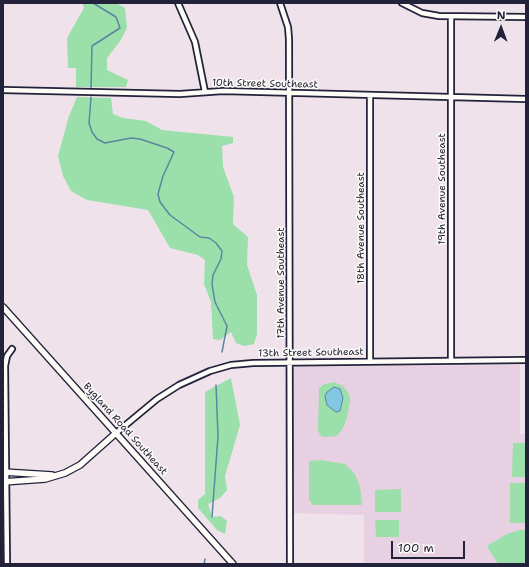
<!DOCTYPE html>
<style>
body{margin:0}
#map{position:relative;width:529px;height:567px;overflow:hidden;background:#f0e2ea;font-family:"Shantell Sans",sans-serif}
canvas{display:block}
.frame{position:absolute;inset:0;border:4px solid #22223b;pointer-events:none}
.north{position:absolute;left:481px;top:8px;width:40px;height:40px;-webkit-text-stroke:3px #fdfcf7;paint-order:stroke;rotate:1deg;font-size:11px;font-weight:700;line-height:16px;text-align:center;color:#22223b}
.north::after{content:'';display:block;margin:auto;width:14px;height:18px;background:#22223b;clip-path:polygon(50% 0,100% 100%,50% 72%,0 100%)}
.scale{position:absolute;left:391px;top:541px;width:74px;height:18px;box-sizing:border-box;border:2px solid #22223b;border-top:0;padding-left:5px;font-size:12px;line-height:14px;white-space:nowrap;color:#22223b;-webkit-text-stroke:3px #fdfcf7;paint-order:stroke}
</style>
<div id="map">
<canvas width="529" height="567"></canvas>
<div class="frame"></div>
<div class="north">N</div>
<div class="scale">100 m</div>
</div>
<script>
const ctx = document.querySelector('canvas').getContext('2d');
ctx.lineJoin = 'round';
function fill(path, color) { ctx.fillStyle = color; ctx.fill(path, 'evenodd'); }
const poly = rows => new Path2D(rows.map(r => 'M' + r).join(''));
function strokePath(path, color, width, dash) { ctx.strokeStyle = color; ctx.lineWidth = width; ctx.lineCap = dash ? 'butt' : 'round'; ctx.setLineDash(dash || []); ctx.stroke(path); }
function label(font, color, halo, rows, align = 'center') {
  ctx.font = font + ' "Shantell Sans",sans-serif'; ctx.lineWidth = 3; ctx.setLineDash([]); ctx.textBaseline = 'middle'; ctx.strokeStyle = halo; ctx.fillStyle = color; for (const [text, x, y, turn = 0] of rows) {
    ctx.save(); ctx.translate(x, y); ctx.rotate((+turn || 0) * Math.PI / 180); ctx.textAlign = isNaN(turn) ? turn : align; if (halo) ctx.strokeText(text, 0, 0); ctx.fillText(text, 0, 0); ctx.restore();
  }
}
fill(poly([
 [520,365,520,434,526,434,526,564,364,564,364,515,292,513,292,369,296,367]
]), '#e7d0e1');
fill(poly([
 [82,3,116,3,125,8,127,28,121,40,107,58,107,70,128,80,126,87,76,87,76,68,68,68,67,38,84,8],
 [77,97,111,98,113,114,123,118,146,121,162,130,233,137,233,143,222,146,223,167,234,197,233,224,248,237,247,265,257,295,257,334,254,344,244,346,236,343,231,332,220,340,213,339,211,302,204,284,205,260,198,255,170,248,148,210,87,200,71,191,63,176,58,156,69,116],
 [231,378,240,425,225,476,227,490,220,498,208,504,212,517,221,516,227,521,225,534,217,530,198,508,198,500,205,494,205,392],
 [334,382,343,386,349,394,350,401,347,418,343,428,337,436,325,437,321,436,318,431,319,388,325,384],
 [513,443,526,443,526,477,512,477],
 [321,460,345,464,355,474,360,487,362,505,313,505,309,500,309,461],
 [510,483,526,483,526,523,510,523],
 [401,489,401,512,375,512,375,490],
 [375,520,399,520,399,537,376,537],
 [520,530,526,530,526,564,498,564,487,546,507,534]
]), '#9bdfab');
const water = poly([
 [334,387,340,389,343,398,340,411,336,412,327,405,325,396,327,392,334,387]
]);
fill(water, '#82c8e3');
strokePath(water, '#5c86a0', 1);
strokePath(poly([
 [91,88,92,46,120,28,116,17,93,3],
 [91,97,89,123,92,132,97,139,105,143,131,138,140,139,167,148,174,152,163,176,158,194,160,202,170,215,200,237,209,238,216,243,222,251,221,259,213,275,212,284,215,302,227,326,222,352],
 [212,517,218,436,216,385],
 [204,564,205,559]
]), '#5c86a0', 1.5);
const minor = poly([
 [178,3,195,42,205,92],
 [280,3,288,27,289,39,290,564],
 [402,3,422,13,439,16,526,17],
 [3,90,180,94,223,91,526,99],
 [370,95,370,361],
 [451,361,451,17],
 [116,433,157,399,179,385,210,371,231,365,253,363,526,360],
 [7,564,5,366,7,356,12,349]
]);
const tertiary = poly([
 [3,307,233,564],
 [3,472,52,475],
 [3,482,45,479,65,473,80,465,116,433]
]);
strokePath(minor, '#22223b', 8);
strokePath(tertiary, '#22223b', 8);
strokePath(minor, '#fdfcf7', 4.5);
strokePath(tertiary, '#fdfcf7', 5.5);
label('10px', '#22223b', '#fdfcf7', [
 ["10th Street Southeast",265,84,1],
 ["19th Avenue Southeast",442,189,-90],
 ["18th Avenue Southeast",361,228,-90],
 ["17th Avenue Southeast",281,283,-90],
 ["13th Street Southeast",311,353,-1],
 ["Bygland Road Southeast",125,429,48]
]);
</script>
